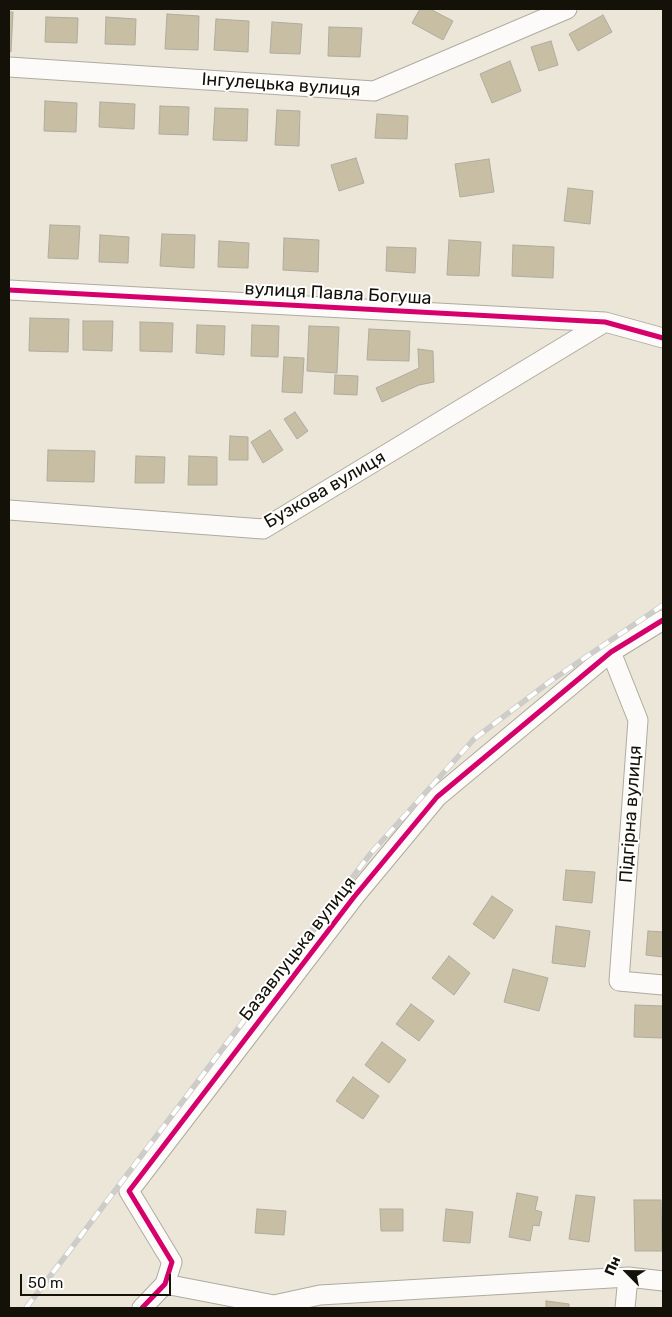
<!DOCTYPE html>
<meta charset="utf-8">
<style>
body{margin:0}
#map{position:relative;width:672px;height:1317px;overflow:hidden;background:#ebe6d7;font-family:Rubik,sans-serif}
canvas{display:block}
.frame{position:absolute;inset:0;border:10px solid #141108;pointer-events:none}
.north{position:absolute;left:602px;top:1247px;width:50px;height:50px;-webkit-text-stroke:4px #fff;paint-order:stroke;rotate:293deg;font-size:14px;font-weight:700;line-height:20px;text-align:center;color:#141108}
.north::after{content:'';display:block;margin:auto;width:18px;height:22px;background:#141108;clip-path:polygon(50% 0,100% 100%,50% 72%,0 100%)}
.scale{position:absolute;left:20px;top:1274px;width:151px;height:22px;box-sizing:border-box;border:2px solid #141108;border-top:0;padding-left:6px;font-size:15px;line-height:18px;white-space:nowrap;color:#141108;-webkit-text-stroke:4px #fff;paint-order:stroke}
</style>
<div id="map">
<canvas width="672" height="1317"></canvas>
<div class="frame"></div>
<div class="north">Пн</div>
<div class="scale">50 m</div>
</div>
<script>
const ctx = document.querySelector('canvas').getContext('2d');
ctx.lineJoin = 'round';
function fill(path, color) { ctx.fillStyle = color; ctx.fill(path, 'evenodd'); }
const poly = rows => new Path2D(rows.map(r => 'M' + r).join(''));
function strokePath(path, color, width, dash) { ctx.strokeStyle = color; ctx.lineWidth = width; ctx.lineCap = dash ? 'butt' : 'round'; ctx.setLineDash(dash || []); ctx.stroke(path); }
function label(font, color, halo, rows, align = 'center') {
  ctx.font = font + ' Rubik,sans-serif'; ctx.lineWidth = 4; ctx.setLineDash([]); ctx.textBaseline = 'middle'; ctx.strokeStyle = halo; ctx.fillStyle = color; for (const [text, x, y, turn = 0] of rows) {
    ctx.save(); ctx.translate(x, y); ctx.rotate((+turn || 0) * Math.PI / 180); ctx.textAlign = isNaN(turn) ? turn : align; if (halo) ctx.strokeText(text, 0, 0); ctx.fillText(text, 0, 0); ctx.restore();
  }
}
const building = poly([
 [420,9,430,9,453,21,443,40,412,23,420,9],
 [9,12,13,12,11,52,9,51,9,12],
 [167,14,199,16,198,50,165,49,167,14],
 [603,15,612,32,578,51,569,34,603,15],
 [46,17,78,18,77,43,45,42,46,17],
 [106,17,136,19,135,45,105,44,106,17],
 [216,19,249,21,248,52,214,50,216,19],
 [272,22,302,24,300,54,270,53,272,22],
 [329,27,362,28,360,57,328,56,329,27],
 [551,41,558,65,539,71,531,47,551,41],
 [510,61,521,91,492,103,480,74,510,61],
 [45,101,77,103,76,132,44,131,45,101],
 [100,102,135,104,134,129,99,127,100,102],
 [160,106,189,107,188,135,159,134,160,106],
 [215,108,248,109,247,141,213,140,215,108],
 [277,110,300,111,299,146,275,145,277,110],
 [377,114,408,116,407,139,375,138,377,114],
 [356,158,364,183,339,191,331,165,356,158],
 [489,159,494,192,460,197,455,164,489,159],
 [568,188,593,191,590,224,564,221,568,188],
 [50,225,80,226,78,259,48,258,50,225],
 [162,234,195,235,194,268,160,266,162,234],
 [100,235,129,237,128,263,99,262,100,235],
 [284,238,319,240,318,272,283,270,284,238],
 [449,240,481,242,479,276,447,275,449,240],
 [219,241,249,243,248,268,218,267,219,241],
 [513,245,554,247,553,278,512,276,513,245],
 [387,247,416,248,415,273,386,271,387,247],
 [30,318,69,319,68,352,29,351,30,318],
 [83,321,113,321,112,351,83,350,83,321],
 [140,322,173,323,172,352,140,351,140,322],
 [197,325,225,326,224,355,196,353,197,325],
 [252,325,279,326,278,357,251,356,252,325],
 [309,326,339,327,337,373,307,371,309,326],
 [369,329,410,331,409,361,367,360,369,329],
 [418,349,433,351,434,382,419,385,382,402,376,388,419,368,418,349],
 [284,357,304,358,302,393,282,392,284,357],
 [335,375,358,376,357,395,334,394,335,375],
 [295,412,308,431,297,439,284,419,295,412],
 [270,430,283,450,263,463,251,442,270,430],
 [230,436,248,437,248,460,229,460,230,436],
 [48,450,95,451,94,482,47,481,48,450],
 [136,456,165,457,164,483,135,483,136,456],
 [189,456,217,457,217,485,188,485,189,456],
 [566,870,595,872,592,903,563,900,566,870],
 [492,896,513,910,494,939,473,924,492,896],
 [556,926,590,931,585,967,552,963,556,926],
 [648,931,663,932,663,957,646,955,648,931],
 [449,956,470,973,454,995,432,978,449,956],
 [513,969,548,978,539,1011,504,1002,513,969],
 [411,1004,434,1021,419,1041,396,1024,411,1004],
 [635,1005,663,1006,663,1038,634,1037,635,1005],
 [382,1042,406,1060,389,1083,365,1065,382,1042],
 [353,1077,379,1096,363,1119,336,1101,353,1077],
 [517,1193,538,1197,535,1210,542,1212,539,1226,533,1225,530,1241,509,1237,517,1193],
 [576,1195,595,1197,589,1242,569,1239,576,1195],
 [634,1200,661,1200,662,1251,635,1251,634,1200],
 [257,1209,286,1211,284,1235,255,1233,257,1209],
 [380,1209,403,1209,403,1231,381,1231,380,1209],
 [446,1209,473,1212,470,1243,443,1241,446,1209],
 [546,1301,569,1304,569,1308,546,1308,546,1301]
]);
fill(building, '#c7bea4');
strokePath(building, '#afab9f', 1);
const minor = poly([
 [9,67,374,91,567,9],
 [9,290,605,322,663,338],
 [9,510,263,529,605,322],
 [611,652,638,720,619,981,663,985],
 [165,1284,274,1305,320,1295,628,1277,663,1281],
 [142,1308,165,1284,172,1262,129,1191,354,897,437,797,611,652,663,620],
 [625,1308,628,1277]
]);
strokePath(minor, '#aeab9f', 21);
strokePath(minor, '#fcfbf9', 19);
const rail = poly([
 [26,1308,371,853,474,739,552,680,663,605]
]);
strokePath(rail, '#cdccc8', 5.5);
strokePath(rail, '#fff', 4, [11]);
strokePath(poly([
 [9,290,605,322,663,338],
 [142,1308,165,1284,172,1262,129,1191,354,897,437,797,611,652,663,620]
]), '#d6006c', 5);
label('18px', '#141108', '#fff', [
 ["Інгулецька вулиця",281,85,4],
 ["вулиця Павла Богуша",338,294,3],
 ["Бузкова вулиця",325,490,-30],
 ["Підгірна вулиця",631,814,-86],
 ["Базавлуцька вулиця",298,949,-52]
]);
</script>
